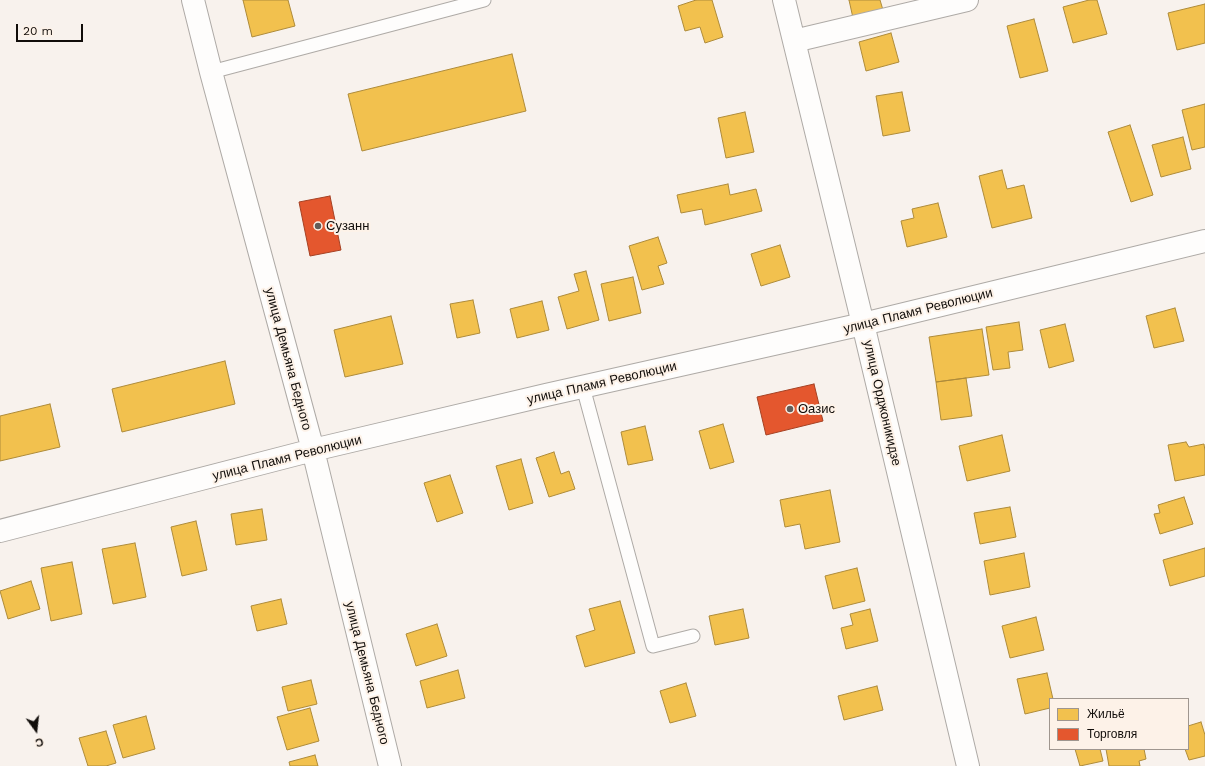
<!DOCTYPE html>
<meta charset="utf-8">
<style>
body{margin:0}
#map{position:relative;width:1205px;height:766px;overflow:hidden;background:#f8f2ed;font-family:"Work Sans",sans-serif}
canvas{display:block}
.legend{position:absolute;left:1049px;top:698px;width:140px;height:52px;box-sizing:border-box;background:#fdf2e8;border:1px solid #9f968f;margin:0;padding:5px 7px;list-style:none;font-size:12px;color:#110d0a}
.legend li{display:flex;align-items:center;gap:8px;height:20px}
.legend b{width:20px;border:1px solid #9f968f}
.north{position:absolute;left:16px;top:710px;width:40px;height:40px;-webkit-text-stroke:3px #fdf2e8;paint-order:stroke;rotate:165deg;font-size:11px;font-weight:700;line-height:16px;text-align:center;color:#110d0a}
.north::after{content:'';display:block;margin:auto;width:14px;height:18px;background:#110d0a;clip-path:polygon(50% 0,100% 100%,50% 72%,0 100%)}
.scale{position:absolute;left:16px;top:24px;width:67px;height:18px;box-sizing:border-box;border:2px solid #110d0a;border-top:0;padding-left:5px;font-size:12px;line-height:14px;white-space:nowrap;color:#110d0a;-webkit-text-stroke:3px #fdf2e8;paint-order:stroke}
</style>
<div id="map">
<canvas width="1205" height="766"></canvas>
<ul class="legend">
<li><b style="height:11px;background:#f2c14e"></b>Жильё</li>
<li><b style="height:11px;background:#e4572e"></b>Торговля</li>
</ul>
<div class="north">С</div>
<div class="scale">20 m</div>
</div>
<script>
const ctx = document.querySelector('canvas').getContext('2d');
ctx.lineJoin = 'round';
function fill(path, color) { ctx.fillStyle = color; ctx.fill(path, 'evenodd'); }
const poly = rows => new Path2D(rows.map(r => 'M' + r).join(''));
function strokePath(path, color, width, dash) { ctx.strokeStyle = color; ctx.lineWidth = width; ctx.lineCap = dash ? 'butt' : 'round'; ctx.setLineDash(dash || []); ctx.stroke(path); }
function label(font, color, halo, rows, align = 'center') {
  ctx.font = font + ' "Work Sans",sans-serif'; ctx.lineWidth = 4; ctx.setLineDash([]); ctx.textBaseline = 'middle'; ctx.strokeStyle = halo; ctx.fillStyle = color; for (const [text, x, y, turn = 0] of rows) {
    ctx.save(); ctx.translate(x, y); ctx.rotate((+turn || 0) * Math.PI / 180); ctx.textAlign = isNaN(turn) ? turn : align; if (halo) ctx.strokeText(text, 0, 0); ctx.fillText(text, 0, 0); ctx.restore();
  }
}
const homes = poly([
 [243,0,288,0,295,26,252,37,243,0],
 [696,0,712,0,723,37,705,43,700,27,685,31,678,6,696,0],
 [849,0,880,0,883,10,853,18,849,0],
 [1089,0,1097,0,1107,34,1073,43,1063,7,1089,0],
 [1205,4,1205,43,1177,50,1168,13,1205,4],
 [1034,19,1048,71,1020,78,1007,26,1034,19],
 [891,33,899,62,866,71,859,42,891,33],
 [512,54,526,111,362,151,348,94,512,54],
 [902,92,910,131,883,136,876,96,902,92],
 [1205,104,1205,147,1192,150,1182,110,1205,104],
 [745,112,754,152,726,158,718,118,745,112],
 [1130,125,1153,195,1131,202,1108,132,1130,125],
 [1183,137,1191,169,1161,177,1152,145,1183,137],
 [1002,170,1007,189,1024,185,1032,218,992,228,979,176,1002,170],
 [728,184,730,195,756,189,762,211,705,225,702,209,681,213,677,195,728,184],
 [938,203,947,237,907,247,901,221,914,218,912,209,938,203],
 [658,237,667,263,658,266,664,284,642,290,629,246,658,237],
 [780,245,790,277,761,286,751,254,780,245],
 [586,271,599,320,567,329,558,297,579,291,574,274,586,271],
 [633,277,641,313,609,321,601,284,633,277],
 [473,300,480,333,457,338,450,304,473,300],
 [542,301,549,330,517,338,510,309,542,301],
 [1175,308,1184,341,1154,348,1146,316,1175,308],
 [391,316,403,364,345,377,334,330,391,316],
 [1019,322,1023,350,1008,352,1010,368,993,370,986,327,1019,322],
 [1065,324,1074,361,1049,368,1040,330,1065,324],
 [982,329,989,375,936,382,929,337,982,329],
 [225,361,235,404,122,432,112,389,225,361],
 [966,378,972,416,941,420,936,382,966,378],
 [50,404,60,447,0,461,0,416,50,404],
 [723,424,734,462,710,469,699,431,723,424],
 [645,426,653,460,628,465,621,432,645,426],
 [1002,435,1010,471,967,481,959,446,1002,435],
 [1186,442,1189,447,1204,444,1205,451,1205,475,1175,481,1168,445,1186,442],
 [554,452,561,474,569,471,575,489,549,497,536,458,554,452],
 [521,459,533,503,509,510,496,466,521,459],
 [450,475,463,513,437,522,424,483,450,475],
 [830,490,840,542,805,549,800,524,785,527,780,500,830,490],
 [1184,497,1193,524,1160,534,1154,514,1160,513,1158,505,1184,497],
 [1010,507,1016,537,980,544,974,513,1010,507],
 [262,509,267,540,236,545,231,514,262,509],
 [196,521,207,570,182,576,171,527,196,521],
 [135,543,146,597,113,604,102,549,135,543],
 [1205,548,1205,576,1170,586,1163,560,1205,548],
 [1024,553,1030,587,990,595,984,561,1024,553],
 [72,562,82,614,51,621,41,568,72,562],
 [857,568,865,601,833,609,825,576,857,568],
 [31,581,40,609,8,619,0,591,31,581],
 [281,599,287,624,257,631,251,606,281,599],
 [620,601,635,653,585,667,576,636,595,630,589,609,620,601],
 [743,609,749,638,715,645,709,616,743,609],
 [870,609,878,641,846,649,841,628,853,625,850,614,870,609],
 [1036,617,1044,650,1010,658,1002,626,1036,617],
 [437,624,447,656,416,666,406,634,437,624],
 [458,670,465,698,427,708,420,681,458,670],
 [1047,673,1053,699,1050,699,1050,708,1025,714,1017,679,1047,673],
 [311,680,317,704,288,711,282,687,311,680],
 [686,683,696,716,670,723,660,691,686,683],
 [877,686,883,710,844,720,838,696,877,686],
 [310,708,319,741,287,750,277,717,310,708],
 [146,716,155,749,123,758,113,725,146,716],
 [1201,722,1205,735,1205,756,1189,760,1185,749,1188,749,1188,726,1201,722],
 [106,731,116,763,106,766,88,766,79,738,106,731],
 [1075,749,1100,749,1103,761,1080,766,1075,749],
 [1106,749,1144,749,1146,759,1139,761,1140,766,1109,766,1106,749],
 [315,755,318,766,290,766,289,762,315,755]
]);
fill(homes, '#f2c14e');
strokePath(homes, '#ae8b3a', 1);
const shops = poly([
 [330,196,341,250,310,256,299,202,330,196],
 [814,384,823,421,766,435,757,397,814,384]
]);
fill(shops, '#e4572e');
strokePath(shops, '#a54123', 1);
const lane = poly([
 [211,72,484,0],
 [583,387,653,646,693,636]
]);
const street = poly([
 [784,0,863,324,968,766],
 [794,41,967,0]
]);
const secondary = poly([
 [193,0,211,72,313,450,390,766],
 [0,531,313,450,546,395,863,324,1205,241]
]);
strokePath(lane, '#aeaaa6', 15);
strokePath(street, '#aeaaa6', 24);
strokePath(secondary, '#aeaaa6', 24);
strokePath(lane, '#fefdfc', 13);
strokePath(street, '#fefdfc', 22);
strokePath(secondary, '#fefdfc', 22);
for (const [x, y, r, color] of [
 [318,226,4,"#625d59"],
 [790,409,4,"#625d59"]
]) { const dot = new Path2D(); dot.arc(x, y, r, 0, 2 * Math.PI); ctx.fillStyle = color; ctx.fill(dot); strokePath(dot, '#fdf2e8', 1.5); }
label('13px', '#110d0a', '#fdf2e8', [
 ["Сузанн",326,226],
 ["Оазис",798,409]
], 'left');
label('13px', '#110d0a', '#fdf2e8', [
 ["улица Пламя Революции",918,311,-14],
 ["улица Демьяна Бедного",288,359,75],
 ["улица Пламя Революции",602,383,-13],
 ["улица Орджоникидзе",882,403,77],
 ["улица Пламя Революции",287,458,-14],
 ["улица Демьяна Бедного",367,673,76]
]);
</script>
